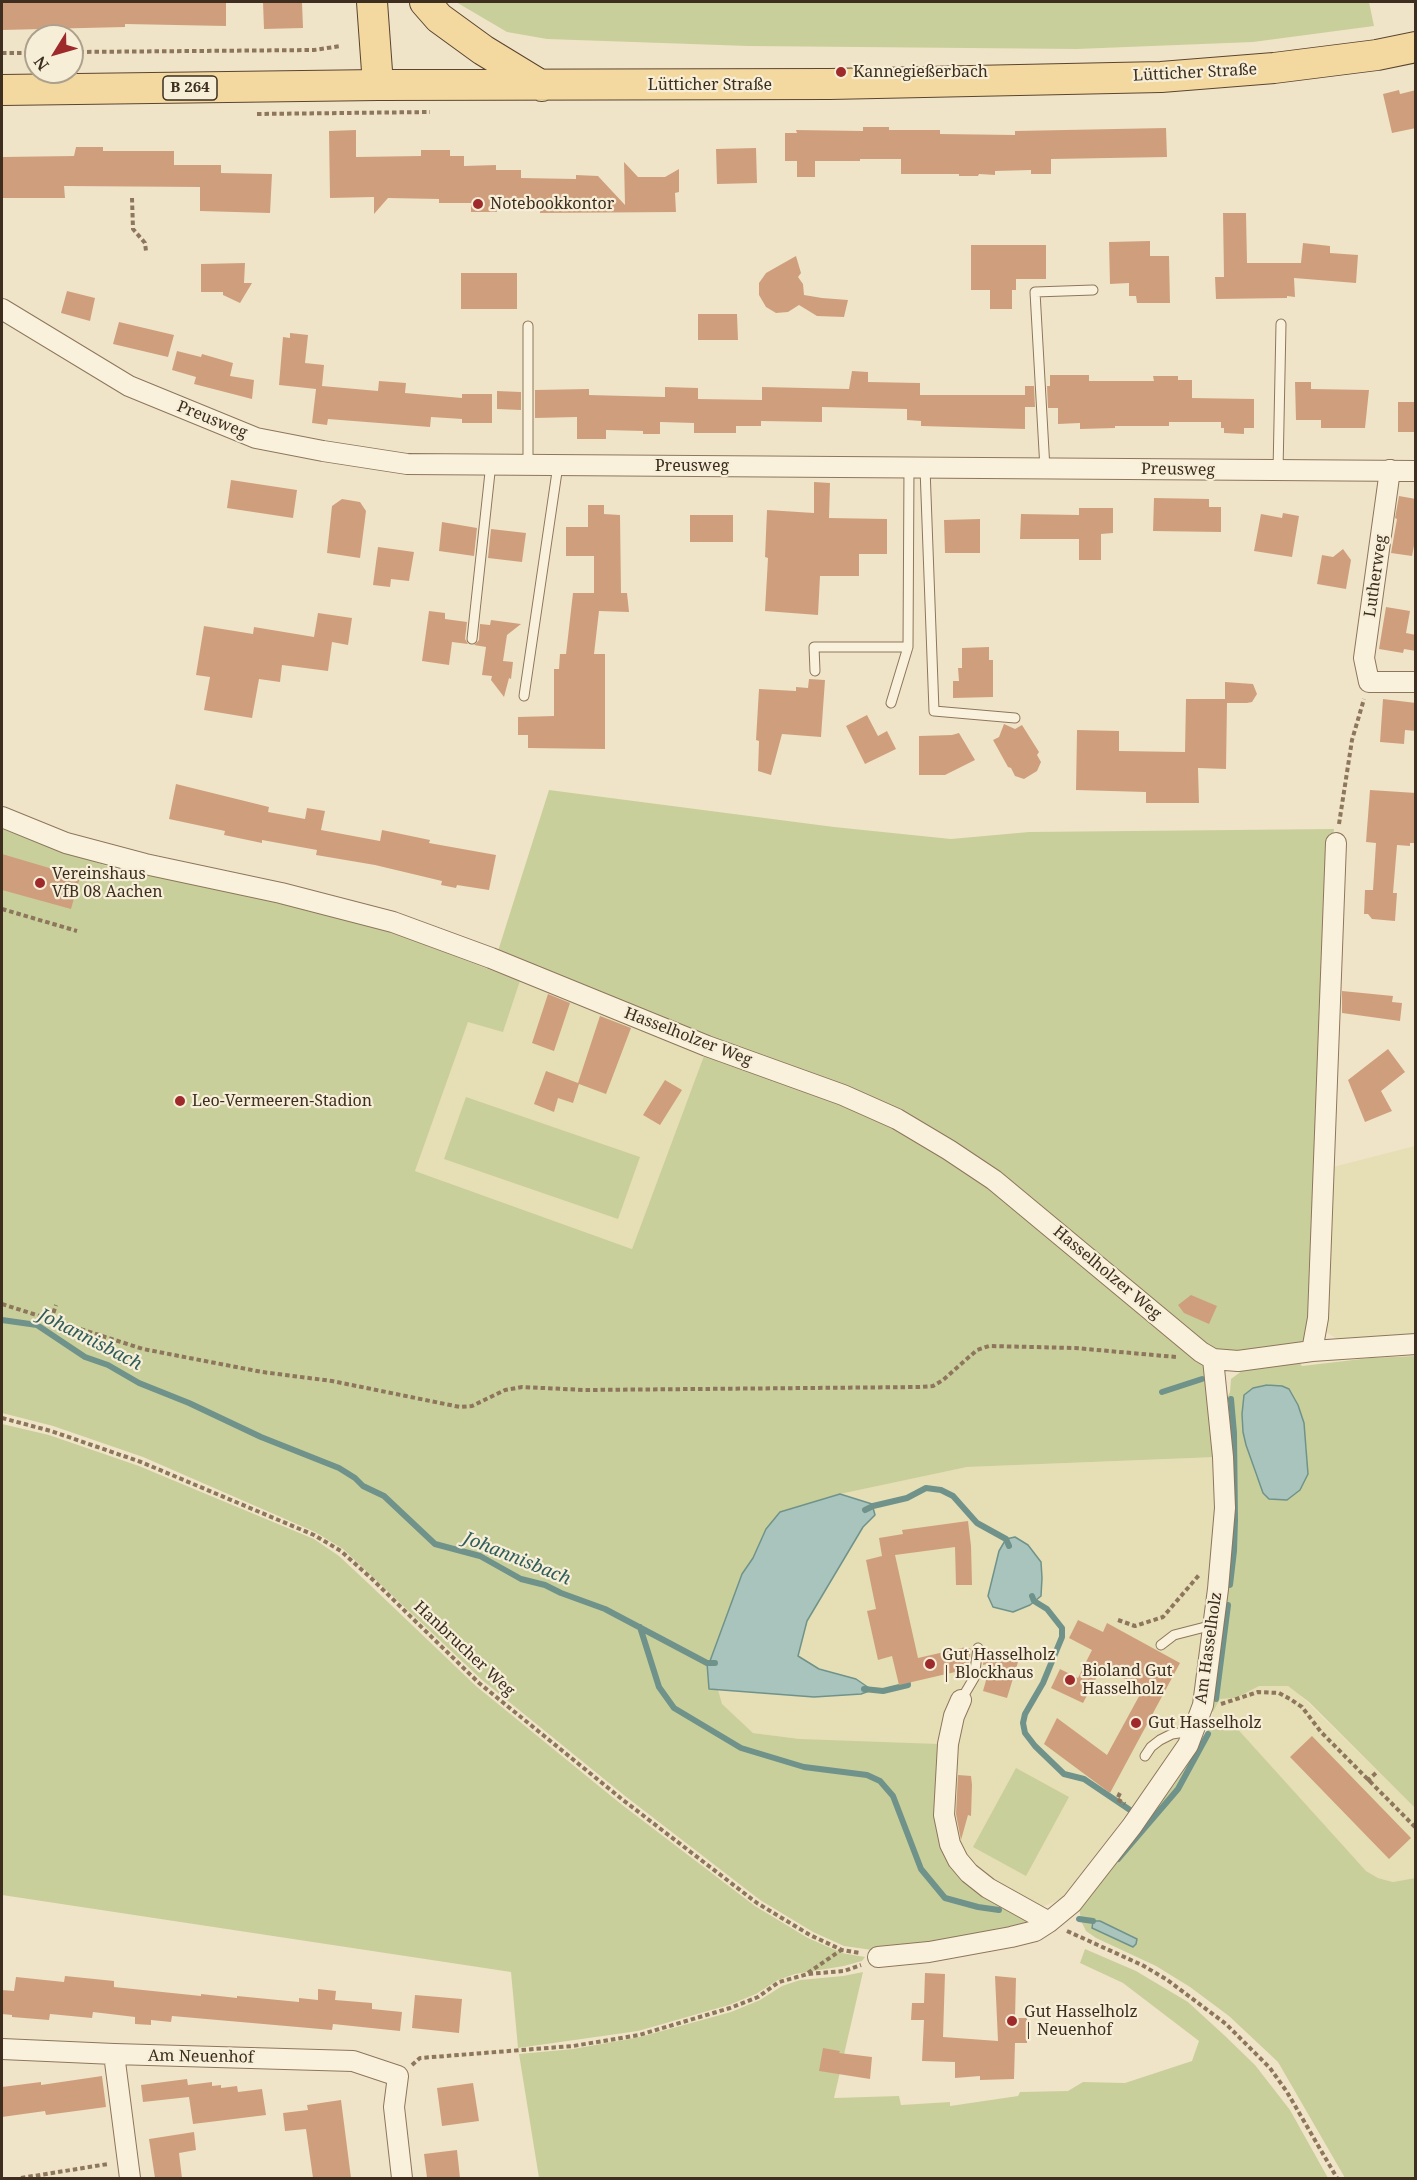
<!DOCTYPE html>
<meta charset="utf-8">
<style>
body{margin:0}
#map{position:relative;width:1417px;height:2180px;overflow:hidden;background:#f0e4c8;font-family:"Noto Serif",serif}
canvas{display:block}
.frame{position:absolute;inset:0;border:3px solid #3d2e20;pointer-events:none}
.north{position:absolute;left:24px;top:24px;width:60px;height:60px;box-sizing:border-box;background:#f7eed8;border:2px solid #ada18e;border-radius:50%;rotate:233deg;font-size:16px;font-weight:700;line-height:24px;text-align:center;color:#3d2e20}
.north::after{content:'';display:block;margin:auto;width:21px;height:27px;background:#9e2a2b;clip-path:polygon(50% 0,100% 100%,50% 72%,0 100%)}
</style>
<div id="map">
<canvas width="1417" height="2180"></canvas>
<div class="frame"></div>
<div class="north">N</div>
</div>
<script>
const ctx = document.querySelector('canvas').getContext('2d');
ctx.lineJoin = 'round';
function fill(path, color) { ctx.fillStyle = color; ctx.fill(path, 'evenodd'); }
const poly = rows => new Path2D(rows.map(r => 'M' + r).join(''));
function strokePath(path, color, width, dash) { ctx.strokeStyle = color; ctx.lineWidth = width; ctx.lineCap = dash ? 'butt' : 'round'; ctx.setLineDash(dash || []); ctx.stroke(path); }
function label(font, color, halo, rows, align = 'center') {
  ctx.font = font + ' "Noto Serif",serif'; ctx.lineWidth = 4.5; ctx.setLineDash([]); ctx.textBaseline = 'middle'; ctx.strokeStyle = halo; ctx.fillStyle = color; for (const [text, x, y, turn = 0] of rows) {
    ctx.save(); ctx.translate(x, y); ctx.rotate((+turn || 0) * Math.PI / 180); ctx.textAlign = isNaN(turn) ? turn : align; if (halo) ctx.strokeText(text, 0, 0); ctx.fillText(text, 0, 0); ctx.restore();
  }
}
fill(poly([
 [520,981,705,1053,632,1249,415,1171,468,1021,503,1031],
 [1415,1146,1415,1334,1339,1340,1326,1332,1333,1167],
 [1217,1457,1216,1517,1206,1598,1206,1627,1195,1701,1181,1738,1157,1775,1061,1899,1037,1909,991,1885,800,1739,753,1733,721,1704,718,1690,814,1697,861,1694,871,1690,856,1679,819,1669,798,1657,807,1621,863,1527,875,1515,872,1504,840,1494,967,1467],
 [1259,1685,1288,1686,1299,1694,1415,1808,1415,1878,1393,1882,1378,1878,1366,1871,1223,1722,1210,1727,1213,1712,1220,1699,1236,1698]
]), '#e6deb5');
fill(poly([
 [456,2,1369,2,1374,26,1253,42,1077,49,748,46,547,39,507,32],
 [549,790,834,827,951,839,1029,832,1334,829,1331,859,1313,1328,1307,1342,1237,1351,1212,1350,1052,1216,976,1156,930,1130,498,951],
 [2,829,115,869,287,902,383,929,520,981,503,1032,468,1022,415,1171,632,1249,705,1053,842,1103,923,1141,979,1175,1202,1363,1206,1368,1217,1457,967,1467,840,1494,780,1512,766,1529,753,1558,742,1574,710,1661,707,1663,709,1688,718,1690,722,1704,753,1733,800,1739,938,1744,955,1862,1028,1918,1029,1924,879,1951,844,1946,813,1932,760,1900,625,1796,482,1680,343,1549,315,1532,143,1457,53,1426,2,1413],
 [466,1097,640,1157,618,1219,444,1159],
 [1415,1356,1415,1808,1309,1702,1288,1686,1259,1686,1236,1698,1220,1699,1213,1712,1209,1711,1225,1402,1230,1392,1231,1379,1247,1367,1298,1361,1302,1366,1370,1358],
 [1275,1386,1289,1389,1298,1405,1306,1443,1308,1474,1257,1478,1246,1445,1242,1414],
 [2,1424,49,1435,139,1466,314,1539,339,1556,368,1583,476,1686,621,1804,755,1906,808,1938,842,1953,865,1957,862,1961,844,1966,795,1974,778,1980,756,1994,729,2005,638,2031,518,2048,511,1972,2,1895],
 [1228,1721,1233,1724,1366,1871,1378,1878,1393,1882,1415,1878,1415,2178,1345,2178,1278,2062,1229,2016,1190,1987,1156,1966,1096,1938,1086,1931,1081,1921,1079,1906,1174,1785,1210,1727],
 [1016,1768,1069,1797,1026,1876,973,1847],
 [1085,1949,1136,1971,1188,2002,1224,2035,1255,2065,1290,2110,1328,2178,539,2178,519,2054,573,2049,640,2037,731,2012,760,2000,782,1986,800,1980,843,1976,863,1972,834,2098,899,2096,901,2105,950,2102,950,2106,1018,2096,1020,2092,1068,2091,1083,2082,1125,2083,1192,2061,1199,2041,1123,1983,1080,1963]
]), '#c9cf9b');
const water = poly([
 [1267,1385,1282,1386,1289,1389,1298,1405,1304,1423,1308,1474,1300,1490,1287,1500,1269,1499,1263,1493,1246,1445,1243,1432,1242,1414,1244,1395,1253,1388,1267,1385],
 [840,1494,872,1504,875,1515,863,1527,807,1621,798,1656,819,1669,856,1679,872,1690,861,1694,814,1697,709,1689,707,1663,710,1661,742,1574,753,1558,766,1529,780,1512,840,1494],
 [1015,1537,1028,1545,1041,1562,1042,1578,1041,1596,1030,1605,1013,1612,993,1607,988,1596,999,1551,1006,1539,1015,1537],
 [1093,1921,1100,1921,1137,1939,1136,1944,1133,1947,1092,1928,1093,1921]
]);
fill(water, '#a9c4bc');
strokePath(water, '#6f938a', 1.5);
strokePath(poly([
 [2,1320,37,1325,85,1357,108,1365,139,1383,189,1403,261,1437,339,1468,355,1478,363,1486,384,1496,435,1544,480,1556,521,1579,545,1585,561,1593,605,1609,707,1663,715,1663],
 [1162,1392,1202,1379],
 [865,1510,873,1506,907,1498,926,1488,941,1490,953,1496,977,1523,1006,1539,1009,1546],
 [1230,1585,1234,1551,1235,1520,1234,1433,1231,1399],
 [1032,1596,1034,1601,1047,1609,1062,1628,1062,1637,1043,1683,1025,1714,1023,1723,1025,1733,1035,1746,1064,1774,1084,1779,1136,1814],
 [640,1627,659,1687,674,1708,741,1748,804,1767,867,1775,880,1781,893,1796,921,1869,945,1898,978,1907,999,1910],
 [864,1689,883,1691,908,1685,907,1676],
 [1216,1699,1228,1605],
 [1118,1859,1178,1789,1208,1734],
 [1079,1919,1093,1921]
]), '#6f938a', 6);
fill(poly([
 [2,2,226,2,226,26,125,24,125,27,2,30],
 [263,2,302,2,303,28,264,29],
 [1399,90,1400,94,1416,90,1416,128,1392,133,1383,94],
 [863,127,889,127,889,130,940,130,940,134,1015,135,1015,131,1166,128,1167,157,1051,159,1051,174,1031,174,1031,170,995,171,995,175,979,174,978,176,959,176,959,174,901,174,901,159,860,159,860,161,815,161,815,177,797,177,797,161,785,161,785,133,797,133,796,130,863,131],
 [356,130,356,157,421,156,421,150,450,150,450,156,464,156,464,166,496,165,496,170,521,170,521,178,576,179,576,175,598,176,625,205,624,162,638,177,665,177,679,169,679,192,675,193,676,212,540,213,540,207,496,208,497,212,471,212,471,203,439,203,439,199,388,198,374,214,374,197,330,198,329,131],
 [76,147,103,147,103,151,174,151,174,165,221,165,221,173,272,174,270,213,200,211,200,187,64,186,65,198,2,198,2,157,74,156],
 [756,148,757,183,717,184,716,149],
 [1223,213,1246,213,1247,263,1301,263,1303,243,1330,246,1330,253,1358,255,1356,283,1294,278,1295,297,1287,296,1287,298,1216,299,1215,277,1224,277],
 [1150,241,1150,256,1169,256,1170,303,1137,303,1136,296,1129,296,1129,283,1110,284,1109,242],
 [971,245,1046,245,1046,279,1016,279,1016,290,1012,290,1012,309,990,309,990,290,971,290],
 [796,256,801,273,798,277,803,284,804,295,822,298,848,300,844,317,817,316,799,305,788,312,776,313,766,307,759,295,759,283,766,273],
 [245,263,244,283,252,283,240,303,223,295,223,292,201,292,201,264],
 [461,273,517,273,517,309,461,309],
 [67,291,95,298,90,321,61,313],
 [698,314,737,314,738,340,698,340],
 [119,322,174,335,168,357,113,344],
 [290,333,308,335,305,363,324,365,322,386,378,391,379,381,406,383,405,393,462,398,462,394,492,394,492,423,462,423,462,419,431,417,430,427,328,419,327,425,312,423,316,389,279,385,283,337,290,338],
 [177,351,201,357,202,354,233,363,230,376,254,380,252,399,194,384,196,377,172,370],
 [852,371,868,372,868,382,920,383,920,395,1025,395,1025,429,921,426,921,421,907,420,907,409,822,407,822,422,761,421,761,426,736,426,736,433,694,433,694,423,660,422,660,434,643,434,643,431,606,430,606,439,577,439,577,417,535,418,535,390,589,389,589,395,665,397,665,387,698,388,698,399,762,400,762,387,849,389],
 [1050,375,1089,375,1089,381,1154,381,1153,376,1178,376,1178,380,1192,380,1192,398,1254,399,1254,428,1244,428,1244,434,1224,433,1224,428,1221,428,1221,422,1169,422,1169,426,1115,426,1115,428,1080,429,1080,423,1058,424,1058,408,1048,408,1047,386,1050,386],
 [1295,382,1311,382,1311,389,1369,390,1365,428,1321,428,1321,420,1296,420],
 [1025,386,1034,386,1035,407,1025,407],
 [497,391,521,392,521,410,497,409],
 [1398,402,1416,402,1416,432,1398,432],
 [231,480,297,490,293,518,227,508],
 [814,482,830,483,829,518,887,519,887,554,859,554,859,576,820,576,818,615,765,611,768,558,765,557,767,510,814,513],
 [1399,496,1416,499,1416,535,1412,556,1391,553,1397,519,1395,518],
 [1154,498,1209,499,1209,507,1221,507,1221,532,1153,531],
 [342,499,360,502,366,511,360,558,327,553,332,506],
 [588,505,604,505,604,514,620,515,621,593,627,593,629,612,599,611,594,654,605,654,605,749,528,748,528,735,518,735,518,717,554,716,554,669,559,669,560,654,566,654,573,593,594,593,594,556,566,556,566,527,588,527],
 [1079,508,1113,508,1113,533,1101,534,1101,560,1079,560,1079,539,1020,539,1021,514,1079,515],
 [1283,513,1299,516,1292,557,1254,551,1261,514,1282,518],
 [690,515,733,515,733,542,690,542],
 [980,519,980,553,945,553,944,520],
 [442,522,477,528,474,556,439,551],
 [491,529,526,533,522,562,488,558],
 [378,547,414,552,409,581,391,579,390,587,373,585],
 [1343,549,1351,560,1346,589,1317,584,1322,555,1333,557],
 [1386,607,1410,611,1406,633,1416,635,1416,651,1404,649,1403,653,1379,649],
 [429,611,445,613,445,619,467,622,465,639,468,644,452,642,449,665,422,661],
 [318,613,352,618,348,645,332,642,328,671,282,665,280,682,259,679,252,718,204,710,210,677,196,675,204,626,253,634,254,627,314,637],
 [491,620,521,624,507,635,503,661,513,662,511,679,509,678,504,697,491,680,492,676,482,675,486,647,474,645,479,640,480,624,490,625],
 [989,647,989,660,993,660,993,697,953,698,953,681,959,681,958,668,962,668,962,648],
 [809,679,825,680,821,737,782,734,771,775,758,771,759,741,756,740,759,689,796,691,796,687,808,688],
 [1225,682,1253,684,1257,694,1252,702,1247,703,1227,703,1226,769,1198,768,1199,803,1146,803,1146,792,1076,790,1077,730,1119,731,1119,751,1185,752,1186,699,1225,699],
 [1383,699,1416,703,1416,731,1405,730,1404,744,1380,742],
 [867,715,878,736,887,731,896,749,865,764,846,726],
 [1004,724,1015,729,1022,725,1039,752,1037,755,1041,762,1037,771,1024,779,1015,776,1011,768,1008,767,993,740,999,737],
 [959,733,975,760,945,775,919,775,919,736,952,735],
 [176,784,269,807,268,812,305,819,307,808,325,811,321,830,380,841,382,830,430,840,429,843,496,855,489,890,457,885,456,888,441,885,442,881,375,865,316,855,317,850,262,840,262,843,224,835,225,831,169,819],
 [1370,790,1416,793,1416,843,1410,843,1410,846,1397,845,1393,893,1397,893,1395,921,1372,919,1368,914,1364,914,1365,890,1373,890,1376,843,1366,842],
 [2,854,80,877,71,909,2,890],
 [1342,991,1393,996,1392,1002,1402,1003,1400,1021,1342,1013],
 [548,994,570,1003,554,1051,532,1043],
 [600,1016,631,1028,606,1094,579,1084,573,1103,558,1098,554,1112,534,1104,546,1071,578,1083],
 [1388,1049,1405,1072,1381,1091,1392,1111,1365,1122,1348,1080],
 [665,1080,682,1090,660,1125,643,1115],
 [1191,1295,1217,1306,1209,1324,1184,1313,1178,1305],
 [968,1521,971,1546,972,1585,956,1585,955,1547,895,1555,918,1658,966,1647,971,1649,968,1669,899,1685,892,1656,878,1660,867,1611,876,1609,866,1560,882,1556,879,1538,903,1534,902,1530],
 [1078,1620,1103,1632,1107,1623,1180,1663,1110,1793,1044,1744,1057,1718,1107,1755,1143,1689,1102,1667,1083,1703,1051,1688,1060,1669,1078,1678,1092,1650,1069,1638],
 [984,1652,1018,1662,1007,1698,983,1691,991,1663,983,1665],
 [1312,1736,1411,1838,1389,1859,1290,1757],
 [958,1775,971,1776,972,1785,971,1816,968,1815,961,1840,956,1814],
 [925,1973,945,1974,943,2037,998,2041,995,1976,1016,1978,1015,2018,1027,2018,1027,2043,1015,2043,1014,2079,980,2080,980,2076,955,2078,955,2062,922,2061,924,2020,911,2020,912,2003,924,2003],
 [65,1976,114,1981,114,1987,201,1996,201,1994,237,1998,237,1996,299,2002,299,1998,318,2000,318,1989,336,1991,335,2000,372,2003,372,2009,402,2012,400,2031,333,2024,332,2030,172,2016,171,2022,151,2020,151,2025,135,2024,135,2017,93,2012,92,2018,50,2014,49,2020,12,2017,12,2015,2,2014,2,1990,14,1991,16,1977,64,1982],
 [415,1995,462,1999,459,2033,412,2028],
 [823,2048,840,2051,839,2053,872,2057,870,2079,819,2071],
 [102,2076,106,2107,46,2115,45,2111,2,2117,2,2087,41,2082,41,2085],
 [187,2079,188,2085,212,2082,212,2086,221,2085,221,2088,237,2086,238,2092,262,2089,266,2115,193,2124,189,2097,143,2102,141,2085],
 [473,2083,479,2121,442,2126,437,2088],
 [341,2100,351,2178,313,2178,306,2129,285,2131,283,2113,308,2110,307,2105],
 [194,2132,196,2150,179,2153,182,2178,155,2178,149,2139],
 [457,2150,460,2178,427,2178,424,2154]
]), '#cf9f7d');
const lane = poly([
 [528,464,528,326],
 [925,468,934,711,1015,718],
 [1045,469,1035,292,1093,290],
 [1278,471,1281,324],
 [472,639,491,463],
 [815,671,814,647,908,647],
 [524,696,558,465],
 [891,703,908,647,909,467],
 [1161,1645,1174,1635,1213,1625],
 [961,1700,974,1678,978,1648],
 [1145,1756,1151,1747,1160,1740,1172,1734,1192,1731]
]);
const street = poly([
 [2,309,129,386,256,438,323,451,407,464,1416,471],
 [1390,470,1364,658,1369,682,1416,682],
 [2,817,66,843,145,864,281,893,393,922,491,958,707,1046,843,1095,897,1119,949,1150,994,1180,1201,1352,1213,1359,1238,1361,1312,1351,1416,1344],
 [1312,1351,1318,1318,1336,843],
 [961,1700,954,1716,948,1744,944,1815,950,1844,958,1860,969,1873,988,1888,1049,1922],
 [878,1957,929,1952,1011,1937,1035,1931,1049,1922,1072,1903,1132,1826,1188,1745,1203,1705,1218,1589,1225,1508,1223,1457,1213,1359],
 [2,2049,114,2054,353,2061,398,2076,394,2107,402,2178],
 [114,2054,130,2178]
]);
const primary = poly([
 [372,2,378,85],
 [425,2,439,18,483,50,542,86],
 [2,90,378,85,830,84,1161,77,1274,68,1377,55,1416,47]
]);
strokePath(lane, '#8d765c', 11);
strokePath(street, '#8d765c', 22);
strokePath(primary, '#5b4430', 32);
strokePath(poly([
 [72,52,314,50,341,46],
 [2,53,36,53],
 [257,114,430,112],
 [132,198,133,229,145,243,146,251],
 [1339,824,1352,740,1364,699],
 [2,909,77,931],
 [2,1304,143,1349,262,1372,332,1381,460,1407,472,1406,505,1390,522,1387,585,1390,920,1387,933,1386,943,1380,977,1350,989,1346,1075,1348,1176,1357],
 [51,1320,56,1305],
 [2,1418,51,1431,141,1462,314,1535,341,1551,372,1579,479,1683,623,1800,757,1903,810,1935,842,1950,860,1953],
 [1118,1620,1135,1626,1163,1617,1199,1575],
 [1221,1704,1258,1692,1279,1693,1290,1699,1302,1707,1321,1732,1416,1828],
 [1367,1781,1378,1771],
 [1120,1793,1117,1799,1125,1804],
 [1067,1931,1142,1965,1166,1979,1226,2024,1270,2068,1287,2092,1337,2178],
 [808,1973,841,1950],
 [412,2065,420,2058,573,2046,639,2035,730,2008,758,1997,779,1982,797,1977,808,1974,844,1971,861,1965],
 [21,2178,108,2164]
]), '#8d765c', 4, [4.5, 3]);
strokePath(lane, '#faf1dc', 9);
strokePath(street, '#faf1dc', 20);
strokePath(primary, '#f3d9a0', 30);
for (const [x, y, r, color] of [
 [841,72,6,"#9e2a2b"],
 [478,204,6,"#9e2a2b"],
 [40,883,6,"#9e2a2b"],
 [180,1101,6,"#9e2a2b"],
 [930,1664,6,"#9e2a2b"],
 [1070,1680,6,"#9e2a2b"],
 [1136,1723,6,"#9e2a2b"],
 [1012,2021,6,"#9e2a2b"]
]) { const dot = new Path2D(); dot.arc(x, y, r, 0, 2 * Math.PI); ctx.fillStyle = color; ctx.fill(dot); strokePath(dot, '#f7eed8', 2); }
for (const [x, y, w] of [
 [190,88,54]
]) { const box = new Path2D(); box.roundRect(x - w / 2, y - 12, w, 24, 4.5); ctx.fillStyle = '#f7eed8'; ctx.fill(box); strokePath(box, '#3d2e20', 1.5); }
label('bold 15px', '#3d2e20', null, [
 ["B 264",190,88]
]);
label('16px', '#3d2e20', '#f7eed8', [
 ["Kannegießerbach",853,72],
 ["Notebookkontor",490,204],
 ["Vereinshaus",52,874],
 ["VfB 08 Aachen",52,892],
 ["Leo-Vermeeren-Stadion",192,1101],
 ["Gut Hasselholz",942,1655],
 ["| Blockhaus",942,1673],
 ["Bioland Gut",1082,1671],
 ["Hasselholz",1082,1689],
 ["Gut Hasselholz",1148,1723],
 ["Gut Hasselholz",1024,2012],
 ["| Neuenhof",1024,2030]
], 'left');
label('16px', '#3d2e20', '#f7eed8', [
 ["Lütticher Straße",1195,73,-3],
 ["Lütticher Straße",710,85],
 ["Preusweg",212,420,22],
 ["Preusweg",692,466],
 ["Preusweg",1178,470,1],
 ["Lutherweg",1376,576,-82],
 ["Hasselholzer Weg",688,1037,21],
 ["Hasselholzer Weg",1107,1273,40],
 ["Am Hasselholz",1209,1648,-82],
 ["Hanbrucher Weg",464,1649,43],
 ["Am Neuenhof",201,2057,1]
]);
label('italic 18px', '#2f5d5a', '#f7eed8', [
 ["Johannisbach",90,1340,27],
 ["Johannisbach",517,1559,22]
]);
</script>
